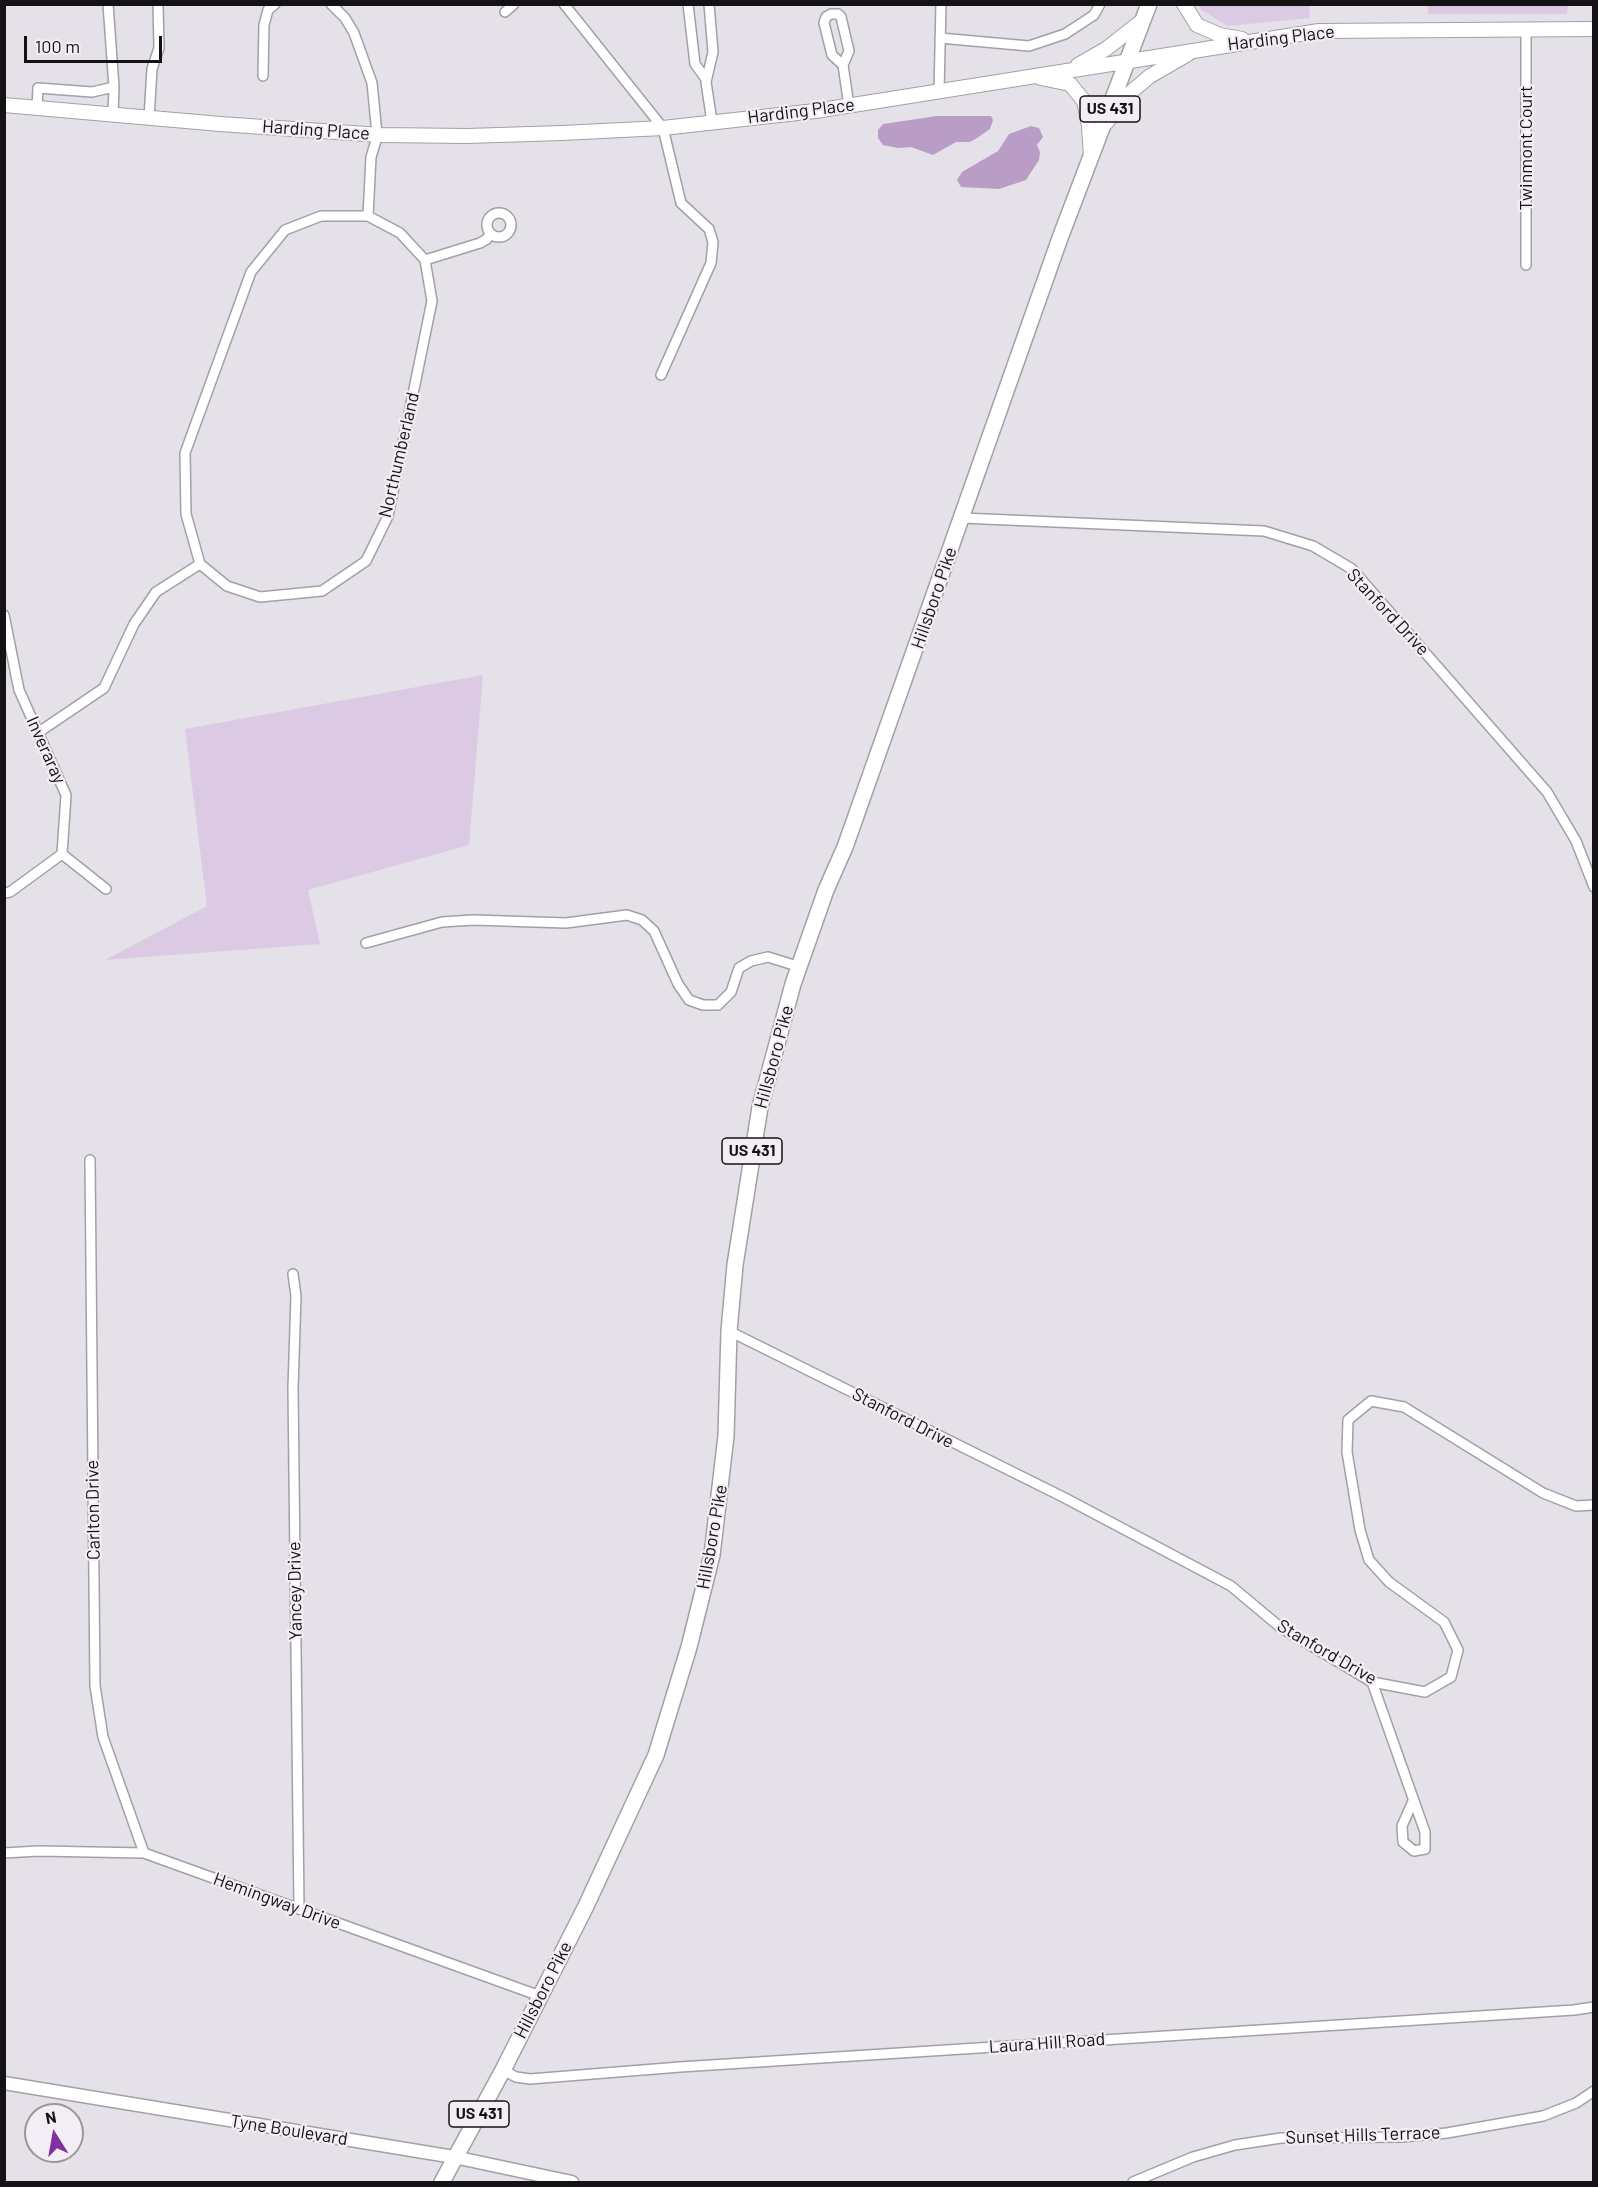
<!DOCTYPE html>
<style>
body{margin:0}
#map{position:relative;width:1598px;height:2187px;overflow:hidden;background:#e5e1e8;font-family:Barlow,sans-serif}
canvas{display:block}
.frame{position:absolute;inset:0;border:6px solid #141215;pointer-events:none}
.north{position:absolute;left:24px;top:2103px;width:60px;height:60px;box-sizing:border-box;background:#f3eef5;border:2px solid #9a969b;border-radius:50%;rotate:349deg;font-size:16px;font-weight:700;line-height:24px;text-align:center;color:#141215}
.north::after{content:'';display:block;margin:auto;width:21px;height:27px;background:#81309f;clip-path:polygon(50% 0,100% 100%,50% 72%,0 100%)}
.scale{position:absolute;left:24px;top:36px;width:138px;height:27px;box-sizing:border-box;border:3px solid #141215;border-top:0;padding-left:8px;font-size:18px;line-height:21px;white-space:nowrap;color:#141215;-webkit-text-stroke:4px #f3eef5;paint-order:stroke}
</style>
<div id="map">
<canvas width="1598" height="2187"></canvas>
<div class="frame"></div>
<div class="north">N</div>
<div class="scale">100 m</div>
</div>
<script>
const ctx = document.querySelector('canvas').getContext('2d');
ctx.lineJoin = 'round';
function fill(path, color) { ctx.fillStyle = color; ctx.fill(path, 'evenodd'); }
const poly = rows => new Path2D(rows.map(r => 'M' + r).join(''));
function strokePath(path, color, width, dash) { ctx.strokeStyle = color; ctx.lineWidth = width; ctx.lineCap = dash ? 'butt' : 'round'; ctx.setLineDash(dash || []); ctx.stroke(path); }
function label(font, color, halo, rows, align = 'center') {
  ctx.font = font + ' Barlow,sans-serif'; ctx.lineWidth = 4.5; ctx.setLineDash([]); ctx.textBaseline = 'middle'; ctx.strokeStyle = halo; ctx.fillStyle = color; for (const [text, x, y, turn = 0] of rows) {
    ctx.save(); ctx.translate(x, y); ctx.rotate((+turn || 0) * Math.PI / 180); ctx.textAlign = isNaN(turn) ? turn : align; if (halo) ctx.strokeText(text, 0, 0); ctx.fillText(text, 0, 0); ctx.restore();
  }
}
fill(poly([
 [1199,5,1309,5,1310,18,1228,26,1201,10],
 [1428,5,1568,5,1567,14,1428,14],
 [483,675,469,845,308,890,320,944,105,960,207,906,185,729]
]), '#dccae5');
fill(poly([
 [937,116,991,116,993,120,990,129,977,138,970,142,956,142,933,155,911,147,898,148,883,145,878,138,878,130,883,124],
 [1031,126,1039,128,1043,137,1037,145,1040,152,1039,160,1026,180,999,189,961,187,957,180,962,172,998,151,1009,134]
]), '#ba9dc6');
const minor = poly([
 [108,4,114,87,113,114],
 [331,4,345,18,354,33,372,83,377,134],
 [564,4,663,128,681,203,709,229,713,242,711,263,661,375],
 [688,4,695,64,706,79],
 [709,4,713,52,706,82,712,122],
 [505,12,514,4],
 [940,38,1029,46,1065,34,1094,15,1100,4],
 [843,65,832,55,824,23,826,17,831,14,838,14,841,17,849,51,843,65,849,106],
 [263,76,264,25,268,10,275,4],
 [939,92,941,4],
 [37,107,38,88,92,92,114,87],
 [149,118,152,69,159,48,158,4],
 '487 225a12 12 0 1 1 24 0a12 12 0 1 1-24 0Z',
 [321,216,368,216,400,233,425,260,432,301,388,516,366,561,322,591,260,597,227,586,200,564,186,514,185,453,251,272,285,230,321,216],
 [368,216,371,157,378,134],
 [425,260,480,243,487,239,490,233],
 [1526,265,1526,31],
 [962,518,1264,531,1313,546,1352,569,1547,792,1576,841,1594,887],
 [4,615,19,690,66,795,62,854,10,892,4,893],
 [39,732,104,688,134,624,156,592,200,564],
 [62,854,106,889],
 [366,943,442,922,473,920,566,923,627,915,642,920,654,931,678,984,689,1000,703,1005,718,1005,731,992,739,968,751,961,768,957,800,967],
 [90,1160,95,1686,103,1737,144,1853],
 [293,1274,296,1296,293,1388,299,1908],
 [729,1331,1065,1498,1231,1586,1280,1627,1372,1682,1425,1692,1451,1677,1458,1650,1444,1622,1389,1582,1369,1560,1360,1530,1347,1452,1348,1420,1371,1401,1404,1407,1543,1493,1576,1506,1594,1505],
 [1372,1682,1425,1832,1425,1849,1414,1851,1403,1842,1402,1826,1413,1801],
 [4,1853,38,1851,144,1853,540,1996],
 [503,2070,516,2077,530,2079,680,2067,1574,2010,1594,2007],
 [1133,2182,1193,2157,1235,2145,1281,2138,1402,2137,1447,2133,1543,2116,1576,2103,1594,2091]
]);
const tertiary = poly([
 [4,2083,454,2157,572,2182]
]);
const secondary = poly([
 [1184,4,1197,25,1220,35,1242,39],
 [1078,65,1106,49,1143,20],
 [1041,78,1070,84,1084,101,1089,126,1091,156],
 [4,105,220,124,381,135,467,136,562,133,663,128,815,111,1319,31,1594,29],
 [1107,122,1124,98,1150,76,1188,54]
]);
const primary = poly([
 [442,2182,503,2070,586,1906,656,1755,689,1647,712,1555,726,1436,729,1331,735,1265,760,1107,793,984,826,890,845,847,1060,238,1149,4]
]);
strokePath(minor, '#a49fa6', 12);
strokePath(tertiary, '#a49fa6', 15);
strokePath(secondary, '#a49fa6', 16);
strokePath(primary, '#a49fa6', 18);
strokePath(minor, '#fff', 9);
strokePath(tertiary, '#fff', 12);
strokePath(secondary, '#fff', 14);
strokePath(primary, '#fff', 15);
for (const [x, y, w] of [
 [1110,109,60],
 [752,1151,60],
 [479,2114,60]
]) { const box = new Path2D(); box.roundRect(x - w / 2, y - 13, w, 26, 4.5); ctx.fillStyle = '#f3eef5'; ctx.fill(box); strokePath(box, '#141215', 1.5); }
label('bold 16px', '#141215', null, [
 ["US 431",1110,109],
 ["US 431",752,1151],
 ["US 431",479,2114]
]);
label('18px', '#141215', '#f3eef5', [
 ["Harding Place",1281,38,-7],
 ["Harding Place",801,111,-7],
 ["Harding Place",316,130,4],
 ["Twinmont Court",1526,148,-90],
 ["Northumberland",399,455,-77],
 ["Hillsboro Pike",934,598,-71],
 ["Stanford Drive",1388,612,47],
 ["Inveraray",46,750,66],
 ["Hillsboro Pike",774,1057,-75],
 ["Stanford Drive",903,1418,27],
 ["Carlton Drive",93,1510,-91],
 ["Hillsboro Pike",712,1537,-80],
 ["Yancey Drive",295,1591,-91],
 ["Stanford Drive",1327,1652,30],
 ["Hemingway Drive",277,1901,20],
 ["Hillsboro Pike",543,1990,-63],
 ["Laura Hill Road",1047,2043,-4],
 ["Tyne Boulevard",289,2130,9],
 ["Sunset Hills Terrace",1363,2135,-2]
]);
</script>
